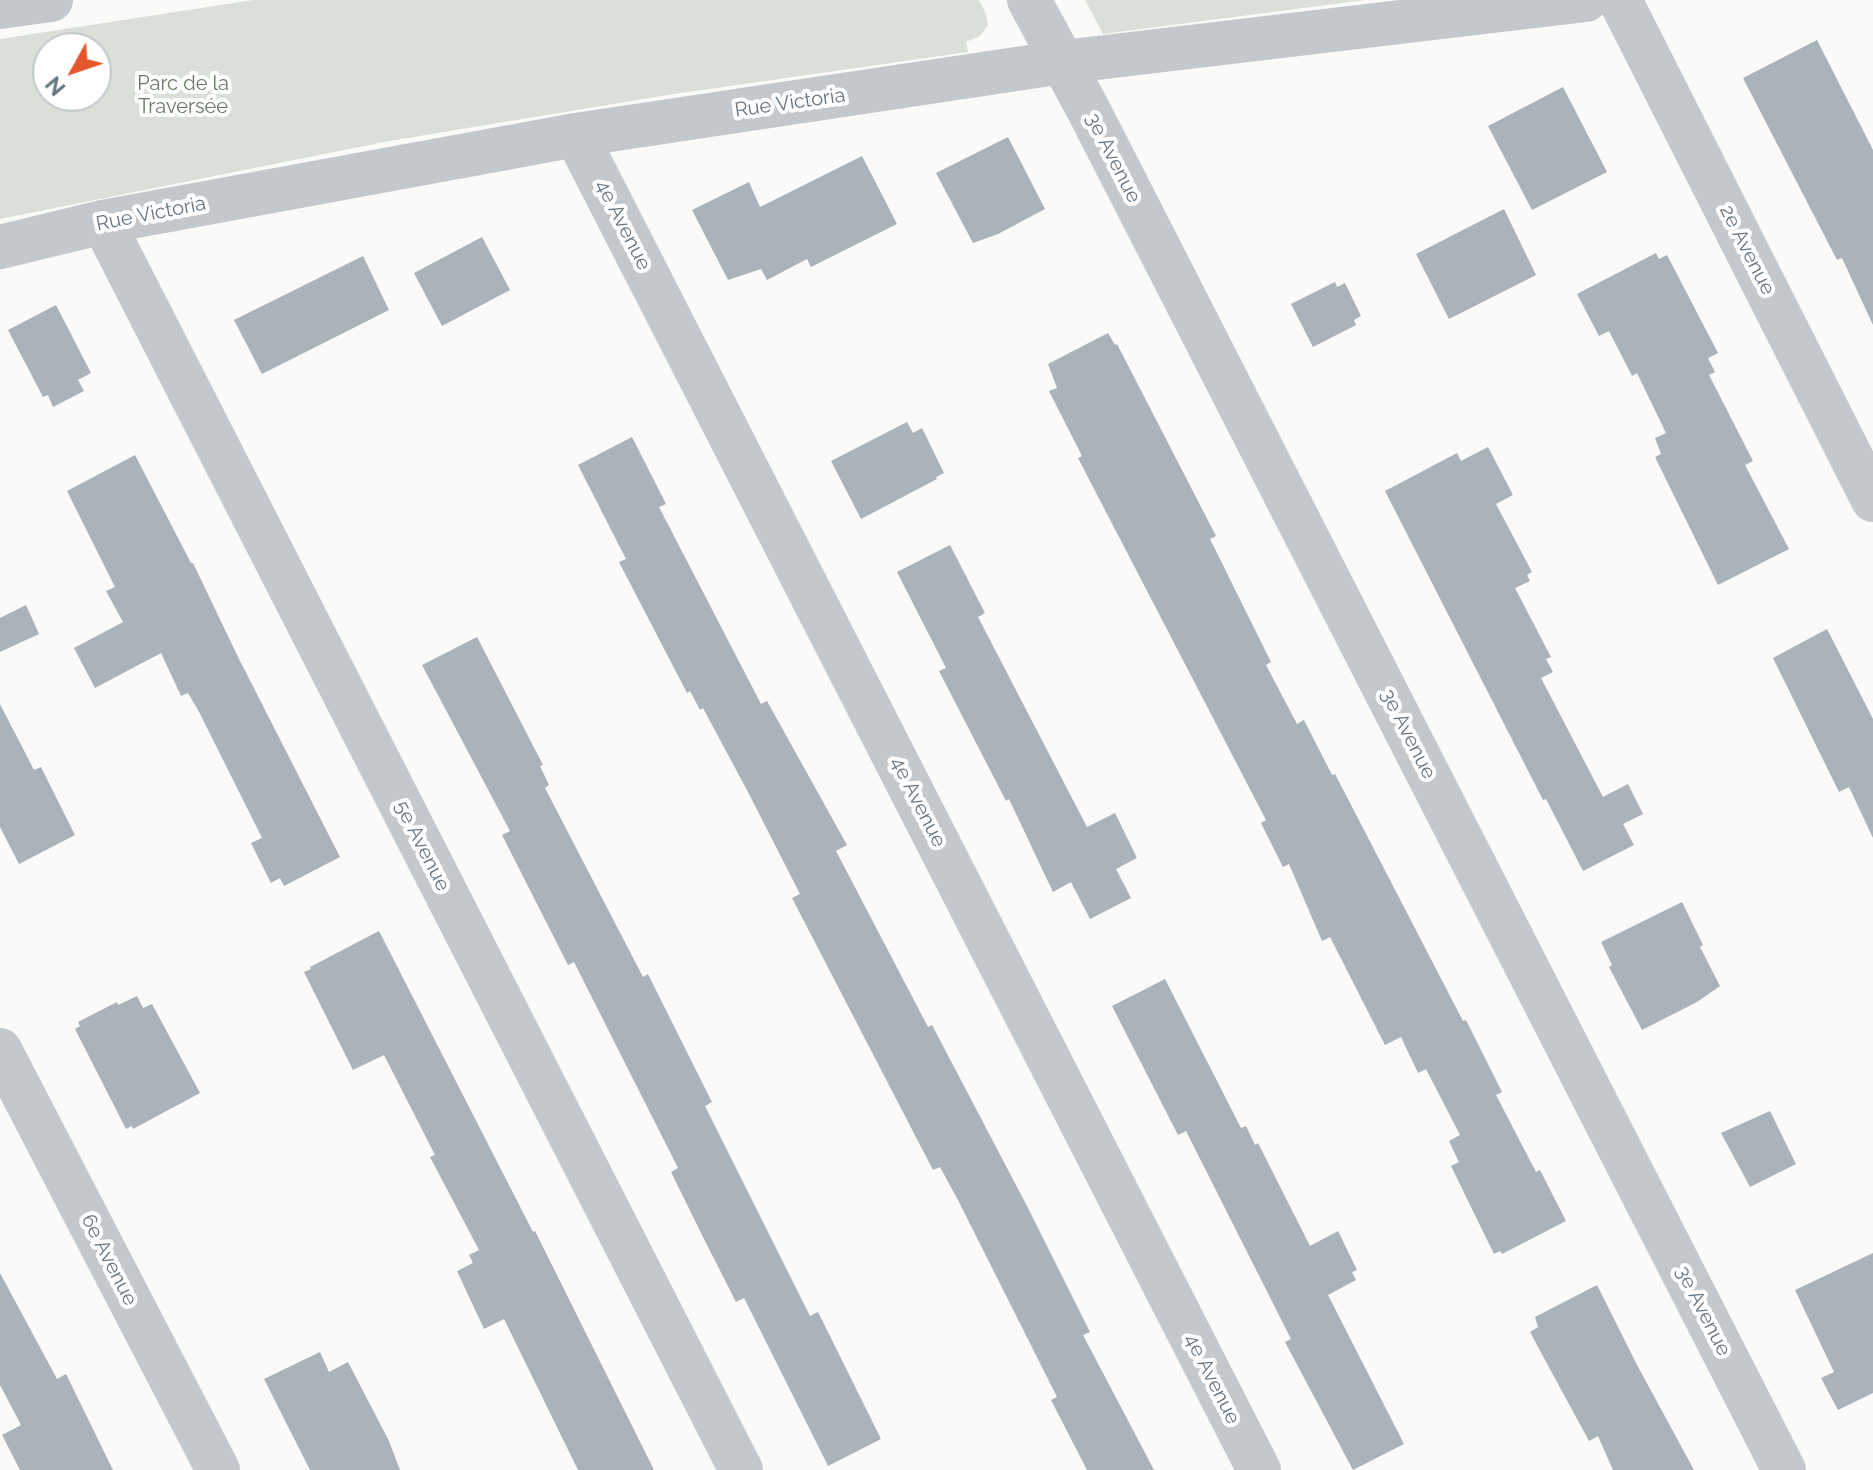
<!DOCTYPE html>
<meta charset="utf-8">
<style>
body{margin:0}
#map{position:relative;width:1873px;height:1470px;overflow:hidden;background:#fafaf8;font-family:Raleway,sans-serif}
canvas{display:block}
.north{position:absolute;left:32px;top:32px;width:80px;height:80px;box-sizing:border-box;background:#fff;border:2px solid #c1c8cd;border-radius:50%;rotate:230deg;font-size:22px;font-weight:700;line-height:32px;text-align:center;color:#657683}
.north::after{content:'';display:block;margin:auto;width:28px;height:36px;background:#e4572e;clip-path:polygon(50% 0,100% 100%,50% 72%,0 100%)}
</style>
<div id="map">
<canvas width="1873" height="1470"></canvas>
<div class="north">N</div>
</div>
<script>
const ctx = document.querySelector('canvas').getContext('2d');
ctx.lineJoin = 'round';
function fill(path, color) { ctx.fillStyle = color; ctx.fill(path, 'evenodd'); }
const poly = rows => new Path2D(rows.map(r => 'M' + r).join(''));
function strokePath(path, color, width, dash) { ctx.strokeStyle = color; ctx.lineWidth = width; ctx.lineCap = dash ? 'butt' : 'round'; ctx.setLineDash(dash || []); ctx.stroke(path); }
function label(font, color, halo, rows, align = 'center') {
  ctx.font = font + ' Raleway,sans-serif'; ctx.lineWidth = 8; ctx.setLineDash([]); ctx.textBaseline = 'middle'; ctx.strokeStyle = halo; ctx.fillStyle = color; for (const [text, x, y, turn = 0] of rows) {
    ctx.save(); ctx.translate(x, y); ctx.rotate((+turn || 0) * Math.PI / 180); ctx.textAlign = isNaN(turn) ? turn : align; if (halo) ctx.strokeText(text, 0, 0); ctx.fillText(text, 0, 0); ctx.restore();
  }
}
fill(poly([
 [253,0,979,0,986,14,988,25,980,36,966,42,968,52,674,94,389,141,0,219,0,39],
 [96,48,96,96,48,96,48,48],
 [1085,0,1365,0,1103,34]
]), '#dadfd7');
fill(poly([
 [1817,40,1873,150,1873,325,1842,258,1837,260,1743,78],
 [1563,87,1607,172,1532,210,1488,126],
 [1008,137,1045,209,998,234,973,243,936,173],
 [862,156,897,224,811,267,807,259,767,280,761,269,728,280,692,210,749,182,760,207],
 [1504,209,1536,275,1449,319,1416,254],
 [482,237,510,290,442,326,414,273],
 [1656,253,1659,259,1667,255,1718,353,1708,358,1715,372,1709,375,1753,461,1745,465,1789,549,1718,585,1655,457,1661,454,1655,438,1666,433,1637,373,1632,376,1609,331,1599,336,1577,294],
 [363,256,389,310,262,374,234,320],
 [1335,282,1337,287,1345,283,1361,316,1354,320,1356,325,1313,347,1291,304],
 [56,305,91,373,78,380,84,391,53,407,48,395,43,397,8,330],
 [1108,333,1115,345,1117,344,1216,536,1210,539,1271,662,1266,665,1297,724,1304,720,1332,775,1335,774,1463,1021,1466,1020,1502,1092,1496,1095,1536,1172,1540,1170,1566,1221,1502,1254,1500,1251,1494,1254,1451,1166,1459,1162,1449,1141,1460,1135,1426,1069,1418,1073,1401,1037,1385,1045,1330,937,1322,941,1289,864,1283,867,1261,823,1266,820,1078,458,1082,456,1049,391,1057,388,1048,364],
 [907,422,913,433,922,428,944,473,936,477,937,479,861,519,831,461],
 [632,437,666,504,659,507,761,704,767,701,847,845,836,851,928,1027,932,1025,1028,1208,1090,1332,1083,1335,1154,1470,1087,1470,1051,1400,1057,1397,959,1202,940,1167,933,1170,792,898,800,894,748,792,703,708,700,710,690,691,687,693,619,562,626,559,578,465],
 [1488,447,1513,495,1496,504,1532,572,1527,575,1530,581,1515,588,1551,657,1546,659,1553,672,1541,678,1603,797,1628,784,1643,814,1623,824,1634,845,1583,871,1546,799,1543,800,1385,491,1457,453,1461,461],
 [135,455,191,563,193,563,238,657,340,857,284,886,280,878,271,883,251,843,262,838,197,708,188,693,181,696,161,653,95,688,74,648,123,622,106,591,115,587,67,491],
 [950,545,985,613,978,617,1087,827,1115,813,1137,858,1116,869,1131,898,1090,919,1071,882,1053,892,1009,799,1006,801,939,671,946,668,897,572],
 [26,605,39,634,0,652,0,618],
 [1827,629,1873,719,1873,838,1849,787,1839,792,1773,658],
 [477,637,543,765,540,766,549,785,545,788,643,977,648,974,712,1102,705,1106,810,1316,818,1312,881,1439,828,1466,744,1298,736,1302,703,1237,671,1172,678,1168,574,962,568,965,502,835,510,831,422,665],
 [0,704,34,770,41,767,75,835,19,864,0,827],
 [1682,902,1703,945,1700,947,1720,986,1697,1002,1642,1030,1609,967,1612,965,1601,942],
 [379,931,533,1232,535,1231,654,1470,578,1470,504,1319,484,1329,457,1271,473,1263,469,1255,479,1250,430,1157,435,1155,384,1055,353,1070,304,972,311,969,310,967],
 [1165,979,1241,1128,1246,1126,1255,1145,1258,1143,1310,1246,1338,1231,1357,1270,1352,1272,1356,1280,1328,1295,1404,1444,1353,1470,1285,1342,1291,1339,1186,1131,1178,1135,1112,1006],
 [137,996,143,1008,152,1004,200,1093,133,1129,132,1126,126,1129,75,1029,80,1026,78,1022,117,1002,118,1005],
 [1770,1111,1796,1164,1750,1187,1721,1133],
 [1873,1253,1873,1393,1838,1410,1821,1378,1834,1372,1795,1290],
 [0,1273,57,1379,66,1374,113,1470,20,1470,2,1435,21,1425,0,1385],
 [1597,1285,1636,1363,1694,1470,1613,1470,1598,1436,1589,1441,1551,1371,1530,1332,1538,1327,1535,1317],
 [320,1352,329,1372,348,1362,389,1441,400,1470,310,1470,264,1379]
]), '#aab3b9');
strokePath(poly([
 [1029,0,1089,111,1784,1470],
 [1620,0,1873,500],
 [0,7,51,0],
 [576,135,1259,1470],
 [103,222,741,1470],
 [0,247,103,222,576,135,1063,62,1586,0],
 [0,1050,218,1470]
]), '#c3c8cc', 44);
label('20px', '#687a64', '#fff', [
 ["Parc de la",183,84],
 ["Traversée",183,107]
]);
label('20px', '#657683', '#fff', [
 ["Rue Victoria",790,103,-8],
 ["3e Avenue",1113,158,63],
 ["Rue Victoria",151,214,-11],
 ["4e Avenue",623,225,63],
 ["2e Avenue",1747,250,63],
 ["3e Avenue",1408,734,63],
 ["4e Avenue",918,802,63],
 ["5e Avenue",422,846,63],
 ["6e Avenue",109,1260,63],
 ["3e Avenue",1703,1311,63],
 ["4e Avenue",1212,1379,63]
]);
</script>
